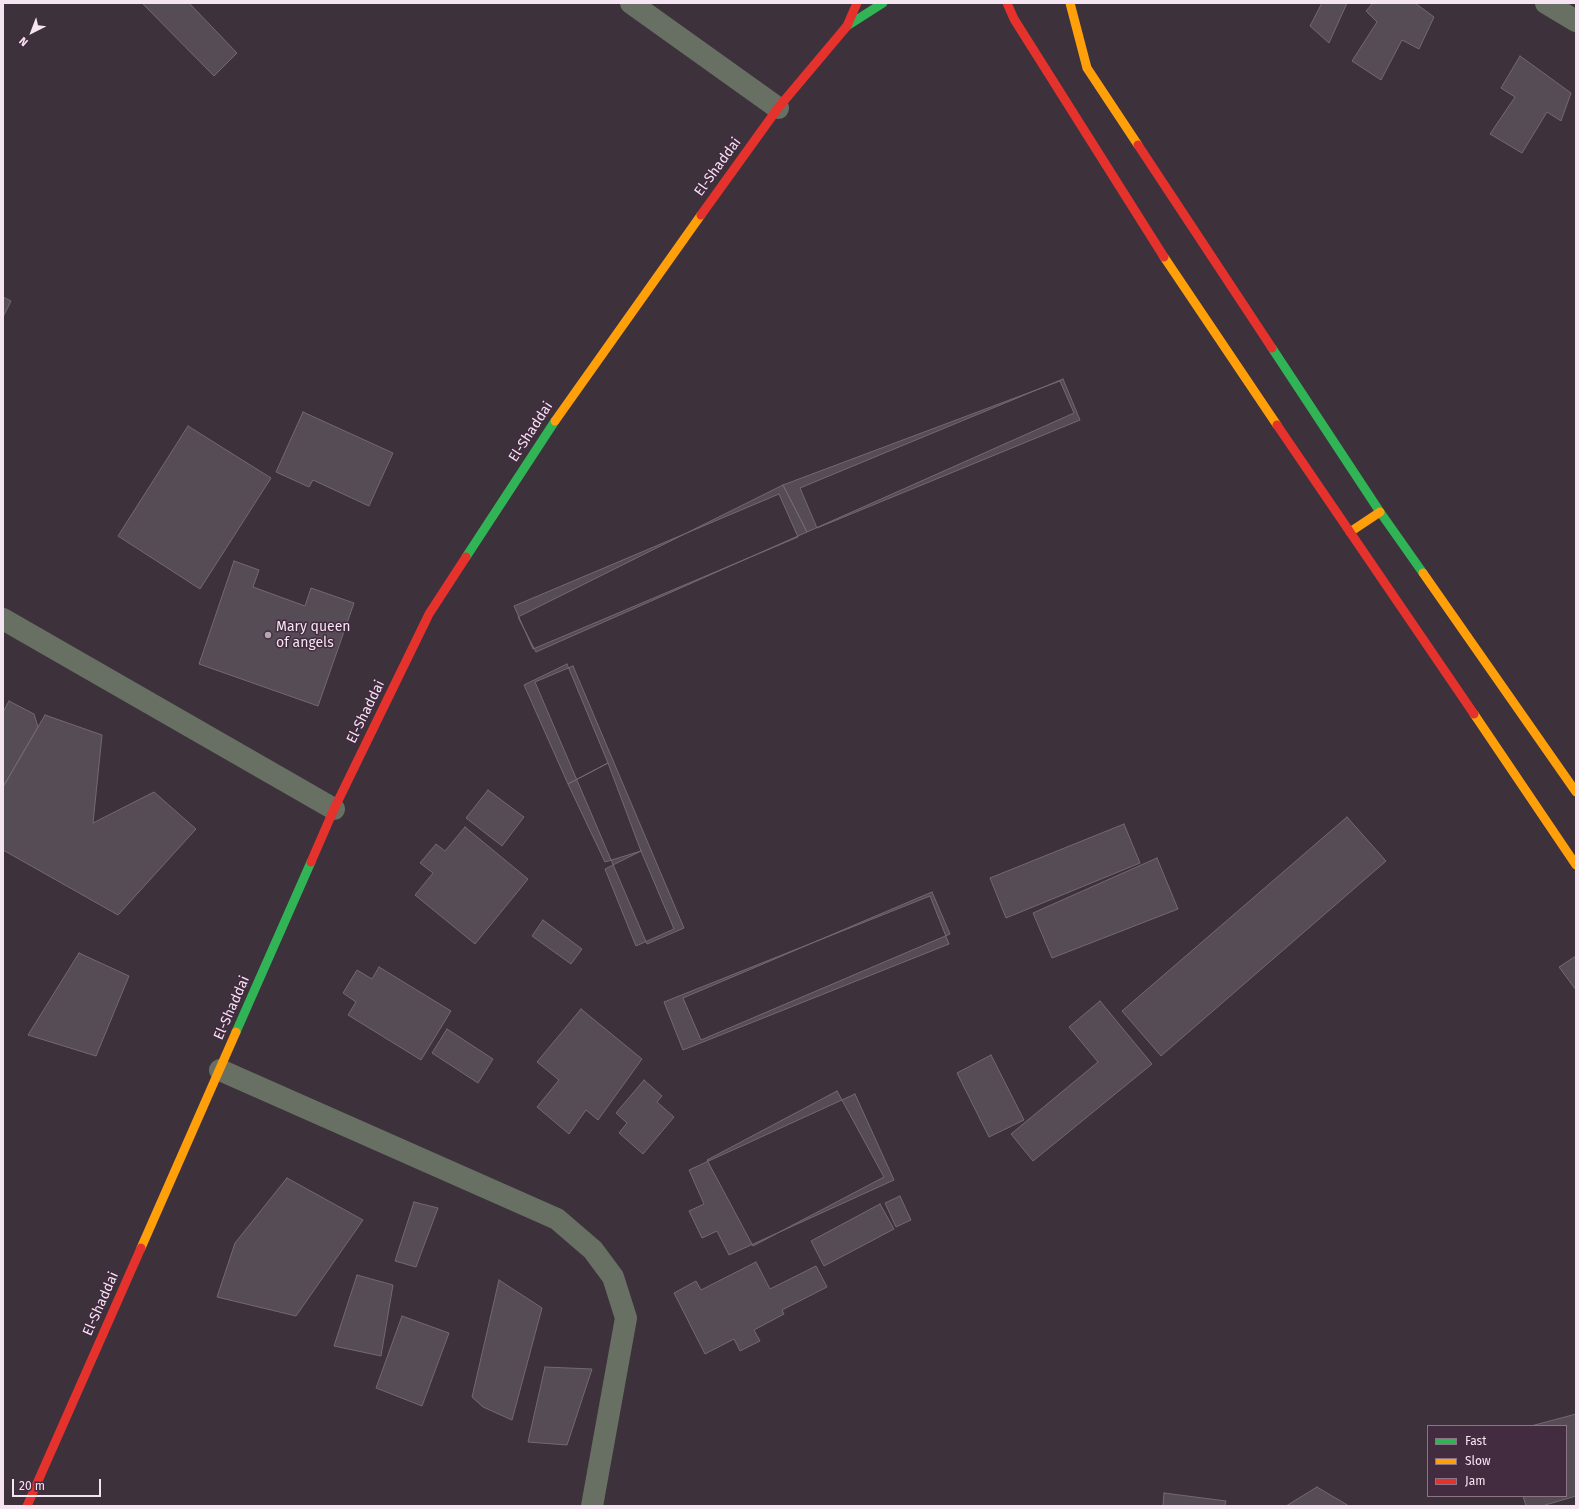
<!DOCTYPE html>
<style>
body{margin:0}
#map{position:relative;width:1579px;height:1509px;overflow:hidden;background:#3d313c;font-family:"Fira Sans",sans-serif}
canvas{display:block}
.frame{position:absolute;inset:0;border:4px solid #f5e5f2;pointer-events:none}
.legend{position:absolute;left:1427px;top:1425px;width:140px;height:72px;box-sizing:border-box;background:#432b40;border:1px solid #8a7587;margin:0;padding:5px 7px;list-style:none;font-size:12px;color:#f5e5f2}
.legend li{display:flex;align-items:center;gap:8px;height:20px}
.legend b{width:20px;border:1px solid #8a7587}
.north{position:absolute;left:12px;top:12px;width:40px;height:40px;-webkit-text-stroke:3px #432b40;paint-order:stroke;rotate:222deg;font-size:11px;font-weight:700;line-height:16px;text-align:center;color:#f5e5f2}
.north::after{content:'';display:block;margin:auto;width:14px;height:18px;background:#f5e5f2;clip-path:polygon(50% 0,100% 100%,50% 72%,0 100%)}
.scale{position:absolute;left:12px;top:1479px;width:89px;height:18px;box-sizing:border-box;border:2px solid #f5e5f2;border-top:0;padding-left:5px;font-size:12px;line-height:14px;white-space:nowrap;color:#f5e5f2;-webkit-text-stroke:3px #432b40;paint-order:stroke}
</style>
<div id="map">
<canvas width="1579" height="1509"></canvas>
<div class="frame"></div>
<ul class="legend">
<li><b style="height:5px;background:#30b455"></b>Fast</li>
<li><b style="height:5px;background:#ff9f0a"></b>Slow</li>
<li><b style="height:5px;background:#e5322d"></b>Jam</li>
</ul>
<div class="north">N</div>
<div class="scale">20 m</div>
</div>
<script>
const ctx = document.querySelector('canvas').getContext('2d');
ctx.lineJoin = 'round';
function fill(path, color) { ctx.fillStyle = color; ctx.fill(path, 'evenodd'); }
const poly = rows => new Path2D(rows.map(r => 'M' + r).join(''));
function strokePath(path, color, width, dash) { ctx.strokeStyle = color; ctx.lineWidth = width; ctx.lineCap = dash ? 'butt' : 'round'; ctx.setLineDash(dash || []); ctx.stroke(path); }
function label(font, color, halo, rows, align = 'center') {
  ctx.font = font + ' "Fira Sans",sans-serif'; ctx.lineWidth = 3; ctx.setLineDash([]); ctx.textBaseline = 'middle'; ctx.strokeStyle = halo; ctx.fillStyle = color; for (const [text, x, y, turn = 0] of rows) {
    ctx.save(); ctx.translate(x, y); ctx.rotate((+turn || 0) * Math.PI / 180); ctx.textAlign = isNaN(turn) ? turn : align; if (halo) ctx.strokeText(text, 0, 0); ctx.fillText(text, 0, 0); ctx.restore();
  }
}
const building = poly([
 [142,3,189,3,237,53,214,76,142,3],
 [1322,3,1347,3,1329,43,1310,26,1322,3],
 [1373,3,1415,3,1434,17,1419,49,1402,40,1381,80,1352,61,1377,22,1366,11,1373,3],
 [1520,56,1571,93,1561,121,1547,112,1522,153,1490,134,1515,97,1501,88,1520,56],
 [3,297,11,301,3,317,3,297],
 [1063,379,1080,420,817,528,800,488,1063,379],
 [1060,381,1074,413,807,532,783,485,1060,381],
 [303,412,393,453,369,506,313,480,309,487,276,472,303,412],
 [188,426,271,478,200,589,118,536,188,426],
 [783,485,807,532,536,652,518,617,783,485],
 [779,494,798,537,533,649,514,606,779,494],
 [234,561,259,570,253,587,305,606,311,588,354,603,318,706,199,664,234,561],
 [567,664,608,763,568,784,524,685,567,664],
 [573,666,684,928,647,944,535,682,573,666],
 [9,701,34,714,38,727,3,787,3,712,9,701],
 [45,715,102,735,93,823,154,792,196,829,118,915,3,850,3,787,45,715],
 [608,763,641,851,605,862,568,784,608,763],
 [488,790,524,817,502,846,466,818,488,790],
 [1347,817,1386,861,1161,1056,1122,1011,1347,817],
 [1124,824,1140,863,1006,918,990,878,1124,824],
 [465,827,528,879,475,944,415,895,433,873,420,863,436,844,445,851,465,827],
 [641,851,674,929,636,946,605,869,641,851],
 [1157,858,1178,909,1052,958,1033,913,1157,858],
 [932,892,950,934,701,1040,683,998,932,892],
 [930,896,949,944,683,1050,664,1002,930,896],
 [543,920,582,949,571,964,532,936,543,920],
 [79,953,129,976,96,1056,28,1035,79,953],
 [1576,956,1576,990,1559,967,1576,956],
 [379,967,451,1011,421,1060,348,1015,356,1002,343,993,357,970,372,979,379,967],
 [1100,1001,1152,1064,1033,1161,1011,1134,1098,1062,1069,1027,1100,1001],
 [581,1009,642,1059,598,1120,586,1110,569,1134,537,1107,559,1080,537,1062,581,1009],
 [447,1029,493,1059,478,1083,432,1053,447,1029],
 [991,1055,1024,1120,989,1137,957,1073,991,1055],
 [644,1080,662,1096,657,1102,674,1117,643,1154,619,1133,627,1123,616,1113,644,1080],
 [837,1091,884,1177,753,1246,707,1160,837,1091],
 [855,1094,894,1180,729,1255,717,1231,702,1238,689,1211,704,1204,689,1170,855,1094],
 [287,1178,363,1220,296,1316,217,1297,235,1243,287,1178],
 [900,1196,911,1220,896,1227,885,1203,900,1196],
 [414,1202,438,1208,416,1267,395,1261,414,1202],
 [880,1204,894,1229,824,1266,811,1241,880,1204],
 [756,1262,770,1289,816,1266,827,1287,782,1310,784,1314,754,1330,760,1341,740,1351,734,1339,705,1354,674,1293,696,1281,701,1290,756,1262],
 [357,1275,393,1285,381,1356,334,1346,357,1275],
 [499,1280,542,1308,512,1420,483,1407,472,1397,499,1280],
 [402,1316,449,1333,422,1406,376,1388,402,1316],
 [545,1367,592,1369,567,1445,528,1442,545,1367],
 [1576,1414,1576,1496,1542,1506,1526,1506,1523,1496,1566,1496,1566,1426,1531,1426,1576,1414],
 [1317,1487,1349,1506,1286,1506,1317,1487],
 [1164,1493,1226,1501,1225,1506,1163,1506,1164,1493]
]);
fill(building, '#564c55');
strokePath(building, '#746972', 1);
strokePath(poly([
 [631,3,778,108],
 [1546,3,1576,21],
 [3,619,334,809],
 [220,1070,557,1219,593,1250,613,1277,626,1318,592,1506]
]), '#677063', 22);
strokePath(poly([
 [847,26,883,3],
 [1272,348,1380,512,1423,573],
 [466,557,555,421],
 [236,1032,311,862]
]), '#30b455', 9);
strokePath(poly([
 [1070,3,1087,68,1138,145],
 [1164,257,1277,425],
 [555,421,701,215],
 [1350,532,1380,512],
 [1423,573,1576,792],
 [1474,714,1576,865],
 [141,1248,236,1032]
]), '#ff9f0a', 9);
strokePath(poly([
 [1007,3,1014,19,1164,257],
 [1138,145,1272,348],
 [701,215,778,108,847,26,857,3],
 [1277,425,1474,714],
 [311,862,334,809,429,614,466,557],
 [27,1506,141,1248]
]), '#e5322d', 9);
for (const [x, y, r, color] of [
 [268,635,4,"#b5a6b2"]
]) { const dot = new Path2D(); dot.arc(x, y, r, 0, 2 * Math.PI); ctx.fillStyle = color; ctx.fill(dot); strokePath(dot, '#432b40', 1.5); }
label('14px', '#f5e5f2', '#432b40', [
 ["El-Shaddai",718,167,-54],
 ["El-Shaddai",531,432,-57],
 ["El-Shaddai",366,712,-64],
 ["El-Shaddai",232,1008,-66],
 ["El-Shaddai",101,1304,-66]
]);
label('14px', '#f5e5f2', '#432b40', [
 ["Mary queen",276,627],
 ["of angels",276,643]
], 'left');
</script>
